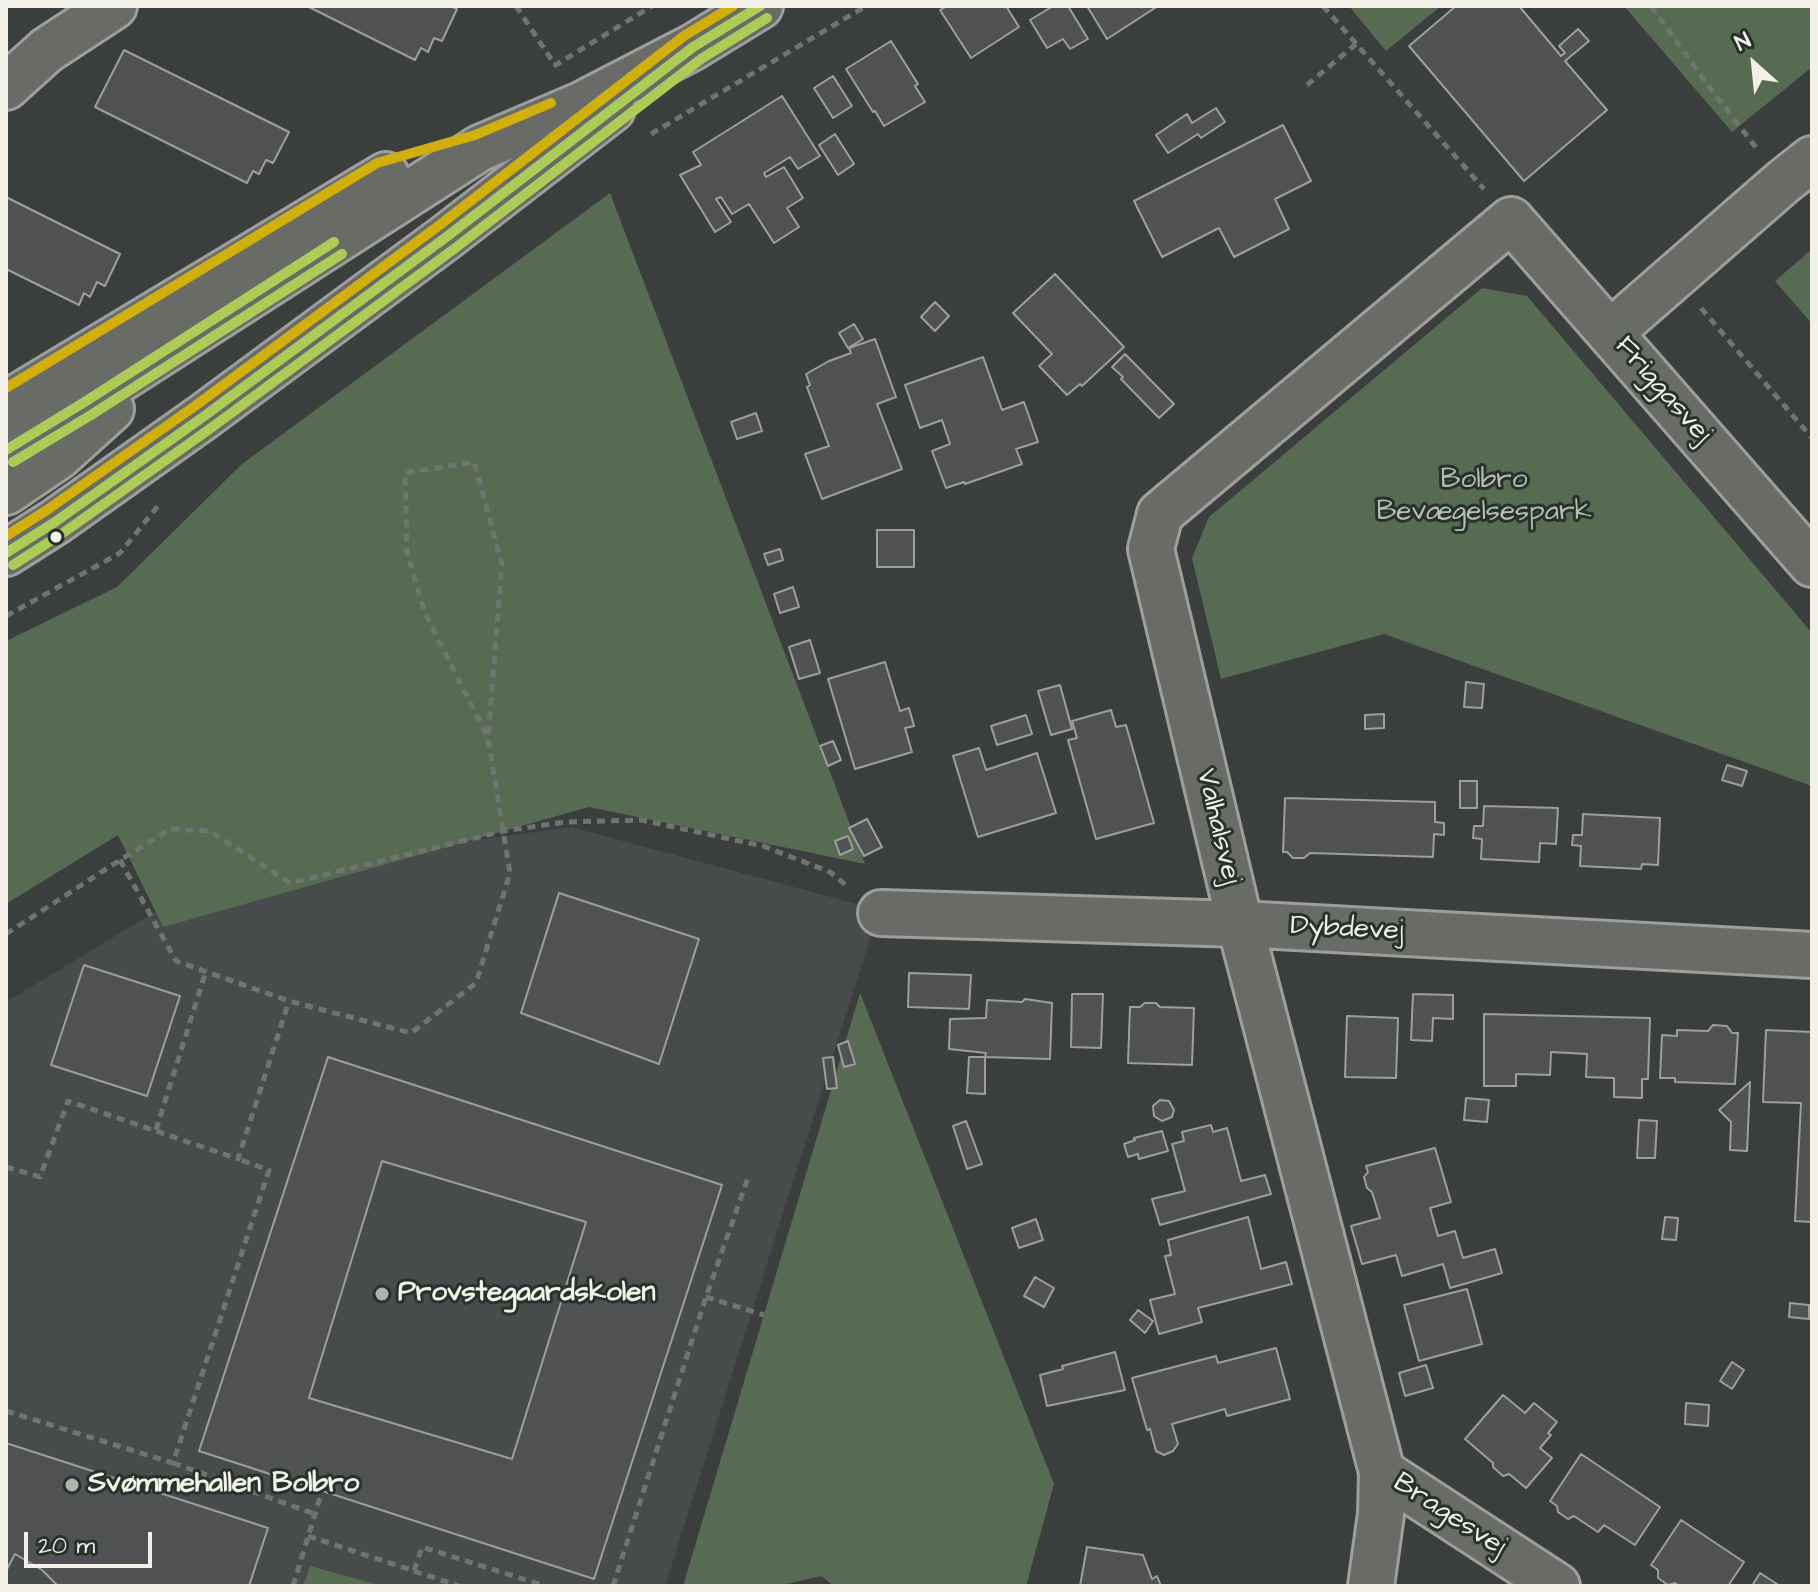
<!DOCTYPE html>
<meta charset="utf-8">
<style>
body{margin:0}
#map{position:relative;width:1818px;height:1592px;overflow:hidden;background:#3a3e3d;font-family:"Architects Daughter",sans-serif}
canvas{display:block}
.frame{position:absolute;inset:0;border:8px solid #f4f1e8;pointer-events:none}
.north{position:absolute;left:1714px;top:24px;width:80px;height:80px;-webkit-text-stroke:6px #26332d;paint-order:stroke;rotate:333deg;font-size:22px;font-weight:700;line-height:32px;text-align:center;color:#f4f1e8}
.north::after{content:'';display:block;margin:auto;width:28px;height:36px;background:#f4f1e8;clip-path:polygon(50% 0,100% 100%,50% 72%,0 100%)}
.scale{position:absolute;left:24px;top:1532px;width:128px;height:36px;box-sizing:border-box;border:4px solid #f4f1e8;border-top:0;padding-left:10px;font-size:24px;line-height:28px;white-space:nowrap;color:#f4f1e8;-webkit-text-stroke:6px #26332d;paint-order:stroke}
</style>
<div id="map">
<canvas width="1818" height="1592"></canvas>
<div class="frame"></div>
<div class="north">N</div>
<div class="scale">20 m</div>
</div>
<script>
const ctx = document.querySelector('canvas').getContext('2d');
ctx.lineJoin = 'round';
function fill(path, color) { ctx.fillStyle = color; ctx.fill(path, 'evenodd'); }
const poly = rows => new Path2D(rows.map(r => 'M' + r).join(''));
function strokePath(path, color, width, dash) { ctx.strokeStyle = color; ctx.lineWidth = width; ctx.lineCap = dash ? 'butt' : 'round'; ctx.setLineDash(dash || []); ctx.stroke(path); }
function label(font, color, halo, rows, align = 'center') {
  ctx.font = font + ' "Architects Daughter",sans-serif'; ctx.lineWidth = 6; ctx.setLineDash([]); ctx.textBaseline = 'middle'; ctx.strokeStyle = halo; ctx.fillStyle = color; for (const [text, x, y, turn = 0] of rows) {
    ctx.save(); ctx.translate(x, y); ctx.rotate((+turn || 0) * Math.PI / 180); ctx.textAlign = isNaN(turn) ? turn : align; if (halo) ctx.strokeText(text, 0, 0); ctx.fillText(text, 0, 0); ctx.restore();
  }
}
fill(poly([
 [571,827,879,910,665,1586,6,1586,6,1002,213,877]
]), '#484b4b');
fill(poly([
 [1349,6,1441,6,1386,51],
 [1624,6,1812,6,1812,67,1732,132],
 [610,193,865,864,589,807,163,927,118,835,6,904,6,641,117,587,242,464],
 [1812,249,1812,324,1775,281],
 [1482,288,1527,296,1812,633,1812,786,1384,634,1221,679,1192,558,1209,517],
 [860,993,1054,1484,1026,1586,834,1586,821,1576,778,1586,683,1586],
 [310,1566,382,1586,303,1586]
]), '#576b53');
const building = poly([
 [307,6,450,6,457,9,442,41,434,38,428,52,421,48,415,60,307,6],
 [947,6,1006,6,1019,27,971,58,940,10,947,6],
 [1053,6,1068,6,1088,39,1070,49,1063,39,1047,48,1030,20,1053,6],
 [1087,6,1158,6,1107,39,1087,6],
 [1456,6,1519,6,1561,56,1565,53,1559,46,1578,29,1589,41,1565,61,1607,110,1524,181,1409,46,1456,6],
 [891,41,918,84,915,86,925,102,884,126,875,111,873,112,846,69,891,41],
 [124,50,289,132,273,163,266,160,259,174,253,171,247,183,95,107,124,50],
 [833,76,852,106,833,118,814,88,833,76],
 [782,96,820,156,798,169,790,157,764,173,766,177,784,167,803,198,787,208,799,227,774,243,749,204,732,214,721,197,716,199,731,222,715,232,680,175,701,165,693,152,782,96],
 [1216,108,1225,122,1201,138,1198,134,1168,153,1156,135,1187,114,1192,123,1216,108],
 [1283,125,1311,181,1275,199,1289,229,1234,257,1219,228,1162,257,1134,201,1283,125],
 [835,134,854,164,838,175,819,145,835,134],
 [6,197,120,254,105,286,97,282,90,297,84,293,79,305,6,269,6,197],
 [1055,274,1124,347,1082,386,1080,384,1067,395,1039,366,1052,354,1013,313,1055,274],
 [935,302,949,316,935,331,921,317,935,302],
 [854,324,863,339,848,348,839,333,854,324],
 [875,339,896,397,877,404,902,469,822,499,805,454,829,446,807,387,810,385,806,374,829,361,851,353,849,348,875,339],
 [1125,354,1174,404,1159,418,1121,379,1123,377,1112,367,1125,354],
 [983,357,1002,410,1024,402,1038,442,1016,449,1022,464,965,484,964,482,946,488,932,451,950,444,942,420,920,428,905,385,983,357],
 [756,413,762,431,737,439,731,422,756,413],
 [877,530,914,530,914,567,877,567,877,530],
 [780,549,783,560,768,565,764,554,780,549],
 [793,587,799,607,780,613,774,594,793,587],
 [810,640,820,673,799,679,789,647,810,640],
 [885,662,900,711,909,708,914,726,905,728,912,752,855,769,828,679,885,662],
 [1466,682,1484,684,1482,708,1464,707,1466,682],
 [1060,685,1072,729,1051,735,1038,691,1060,685],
 [1111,710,1116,727,1126,725,1154,823,1096,839,1068,740,1077,738,1072,721,1111,710],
 [1384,714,1384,728,1365,729,1365,715,1384,714],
 [1026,715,1032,734,997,745,991,726,1026,715],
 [833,741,841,760,828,766,820,746,833,741],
 [979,748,986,770,1037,753,1056,813,978,837,953,756,979,748],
 [1727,765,1747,771,1742,786,1722,780,1727,765],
 [1460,781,1477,781,1477,808,1460,808,1460,781],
 [1285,798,1435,802,1435,822,1444,823,1444,835,1434,834,1433,857,1310,853,1304,858,1293,858,1287,852,1283,852,1285,798],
 [1484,806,1558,808,1556,844,1540,843,1539,862,1481,859,1482,839,1473,838,1474,826,1483,826,1484,806],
 [1583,814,1660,818,1658,865,1642,864,1641,869,1580,866,1581,846,1572,845,1573,835,1582,835,1583,814],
 [867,819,882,847,864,856,849,828,867,819],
 [848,836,853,849,840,855,835,841,848,836],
 [559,893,699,939,659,1064,521,1013,559,893],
 [84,965,180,996,147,1096,51,1065,84,965],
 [909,973,971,975,969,1009,908,1007,909,973],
 [1072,994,1103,994,1101,1048,1071,1047,1072,994],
 [1413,994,1453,995,1453,1019,1433,1018,1432,1041,1411,1040,1413,994],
 [1025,999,1052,1003,1050,1059,985,1057,986,1053,949,1049,950,1019,986,1018,987,1000,1022,1002,1025,999],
 [1145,1003,1156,1003,1160,1007,1194,1008,1192,1065,1128,1063,1130,1007,1140,1007,1145,1003],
 [1484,1014,1650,1018,1648,1079,1642,1079,1642,1098,1614,1097,1614,1078,1586,1077,1587,1054,1551,1052,1550,1075,1516,1074,1516,1086,1484,1086,1484,1014],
 [1347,1016,1398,1018,1396,1078,1345,1077,1347,1016],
 [1713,1025,1727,1026,1732,1033,1738,1033,1735,1084,1675,1082,1675,1078,1660,1078,1662,1035,1677,1036,1677,1030,1708,1031,1713,1025],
 [1766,1030,1812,1032,1812,1222,1795,1221,1801,1103,1763,1102,1766,1030],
 [848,1041,855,1064,844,1067,838,1045,848,1041],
 [328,1057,722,1185,594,1579,199,1451,328,1057],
 [382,1161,586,1222,512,1459,309,1398,382,1161],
 [833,1057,837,1088,827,1089,823,1058,833,1057],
 [969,1057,985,1057,985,1094,967,1093,969,1057],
 [1750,1082,1747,1151,1730,1150,1731,1122,1719,1110,1750,1082],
 [1466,1098,1489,1100,1487,1122,1464,1120,1466,1098],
 [1160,1100,1169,1101,1174,1110,1172,1117,1162,1121,1154,1116,1153,1106,1160,1100],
 [1639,1120,1657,1121,1655,1158,1637,1158,1639,1120],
 [966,1121,982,1164,967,1169,953,1126,966,1121],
 [1211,1125,1213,1132,1227,1128,1241,1181,1265,1175,1271,1194,1160,1225,1152,1199,1185,1191,1172,1144,1184,1141,1182,1132,1211,1125],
 [1162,1131,1168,1151,1139,1159,1138,1154,1128,1157,1124,1144,1135,1140,1134,1138,1162,1131],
 [1435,1148,1451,1202,1430,1208,1438,1236,1455,1231,1463,1258,1495,1249,1502,1273,1450,1288,1443,1264,1402,1276,1396,1255,1362,1264,1351,1226,1380,1218,1372,1192,1367,1188,1364,1177,1368,1172,1366,1166,1435,1148],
 [1248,1217,1261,1269,1286,1262,1292,1284,1198,1308,1202,1322,1159,1334,1150,1300,1175,1294,1165,1256,1171,1255,1168,1240,1248,1217],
 [1665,1217,1678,1218,1676,1240,1662,1239,1665,1217],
 [1036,1219,1043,1240,1019,1248,1012,1228,1036,1219],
 [1035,1277,1054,1288,1044,1307,1024,1296,1035,1277],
 [1467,1289,1482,1344,1419,1361,1404,1305,1467,1289],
 [1790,1303,1809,1305,1809,1319,1789,1317,1790,1303],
 [1138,1310,1153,1321,1145,1333,1130,1320,1138,1310],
 [1276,1348,1290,1399,1227,1416,1225,1409,1172,1424,1178,1444,1173,1451,1164,1455,1156,1451,1150,1429,1147,1430,1132,1378,1216,1356,1218,1363,1276,1348],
 [1115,1352,1125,1390,1047,1406,1040,1375,1063,1369,1062,1366,1115,1352],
 [1732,1362,1744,1370,1732,1389,1720,1381,1732,1362],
 [1426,1365,1433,1388,1405,1396,1399,1373,1426,1365],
 [1503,1395,1525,1413,1534,1403,1557,1422,1548,1433,1551,1435,1540,1448,1552,1458,1526,1488,1509,1474,1503,1476,1493,1467,1493,1463,1465,1439,1503,1395],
 [1686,1403,1709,1405,1708,1426,1685,1424,1686,1403],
 [6,1443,268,1528,249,1586,58,1586,42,1570,15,1554,6,1571,6,1443],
 [1581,1454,1660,1507,1635,1545,1604,1525,1598,1532,1574,1516,1568,1519,1558,1512,1557,1506,1550,1501,1581,1454],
 [1681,1520,1744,1562,1728,1586,1680,1586,1675,1583,1668,1585,1658,1578,1658,1570,1651,1565,1681,1520],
 [1087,1547,1143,1555,1152,1579,1157,1576,1161,1586,1080,1586,1087,1547],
 [1760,1573,1780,1586,1752,1586,1760,1573]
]);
fill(building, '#505152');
strokePath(building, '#9e9f9d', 2);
const minor = poly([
 [6,87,47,50,114,6],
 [1611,332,1783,182,1812,159],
 [881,913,1240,924,1812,955],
 [1382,1472,1557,1586],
 [1371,1586,1381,1514,1382,1472,1240,924,1151,549,1160,514,1511,220,1812,564]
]);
const major = poly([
 [6,404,386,175],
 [6,450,83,403,480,148,581,105,693,47,760,6],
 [6,492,59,456,111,409],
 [6,553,55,522,203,417,445,238,612,109]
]);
strokePath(minor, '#9e9f9d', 50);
strokePath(major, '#9e9f9d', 50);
strokePath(poly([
 [516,6,555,65],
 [1323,6,1484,189],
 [1651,6,1710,88,1758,150],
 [554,66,652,6],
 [1307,85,1356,44],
 [651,134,866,6],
 [1701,308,1812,438],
 [6,616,120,553,158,506],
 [120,860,176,961,289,1001,411,1033,476,983,510,873,488,738,502,564,474,462,405,473,407,552,425,613,488,738],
 [6,934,120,860,171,829,210,831,290,883,504,831,565,822,641,820,763,846,830,872,847,886],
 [156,1130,206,971],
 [6,1167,40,1177,68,1101,238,1159,289,1001],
 [706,1297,764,1315],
 [6,1411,173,1463,269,1170,238,1159],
 [173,1463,315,1514],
 [308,1536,414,1571,422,1547,545,1586],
 [414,1571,459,1586],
 [293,1586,322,1491],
 [613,1586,706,1297,749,1175]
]), '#707471', 5, [8, 6]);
strokePath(minor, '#686b66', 44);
strokePath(major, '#686b66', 44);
strokePath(poly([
 [6,450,83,403,334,242],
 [6,553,55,522,203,417,445,238,693,47,760,6]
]), '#adcb57', 10);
strokePath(poly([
 [13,462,91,415,342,254],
 [13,565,63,533,211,428,454,249,701,59,767,18]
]), '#adcb57', 10);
strokePath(poly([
 [6,388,377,163,475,135,551,103],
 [6,536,47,510,195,406,437,227,684,36,733,6]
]), '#d1b00d', 10);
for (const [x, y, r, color] of [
 [56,537,7,"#f4f1e8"],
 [382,1294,8,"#b3b2ac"],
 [72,1485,8,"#b3b2ac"]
]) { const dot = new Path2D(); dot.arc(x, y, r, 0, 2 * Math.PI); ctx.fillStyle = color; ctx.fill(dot); strokePath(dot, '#26332d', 3); }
label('28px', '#f4f1e8', '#26332d', [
 ["Friggasvej",1662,391,49],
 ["Valhalsvej",1217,827,77],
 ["Dybdevej",1347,930,3],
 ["Bragesvej",1449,1516,33]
]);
label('28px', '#b7beae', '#26332d', [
 ["Bolbro",1484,481],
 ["Bevægelsespark",1484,513]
]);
label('bold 28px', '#f4f1e8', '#26332d', [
 ["Provstegaardskolen",398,1294],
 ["Svømmehallen Bolbro",88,1485]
], 'left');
</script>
